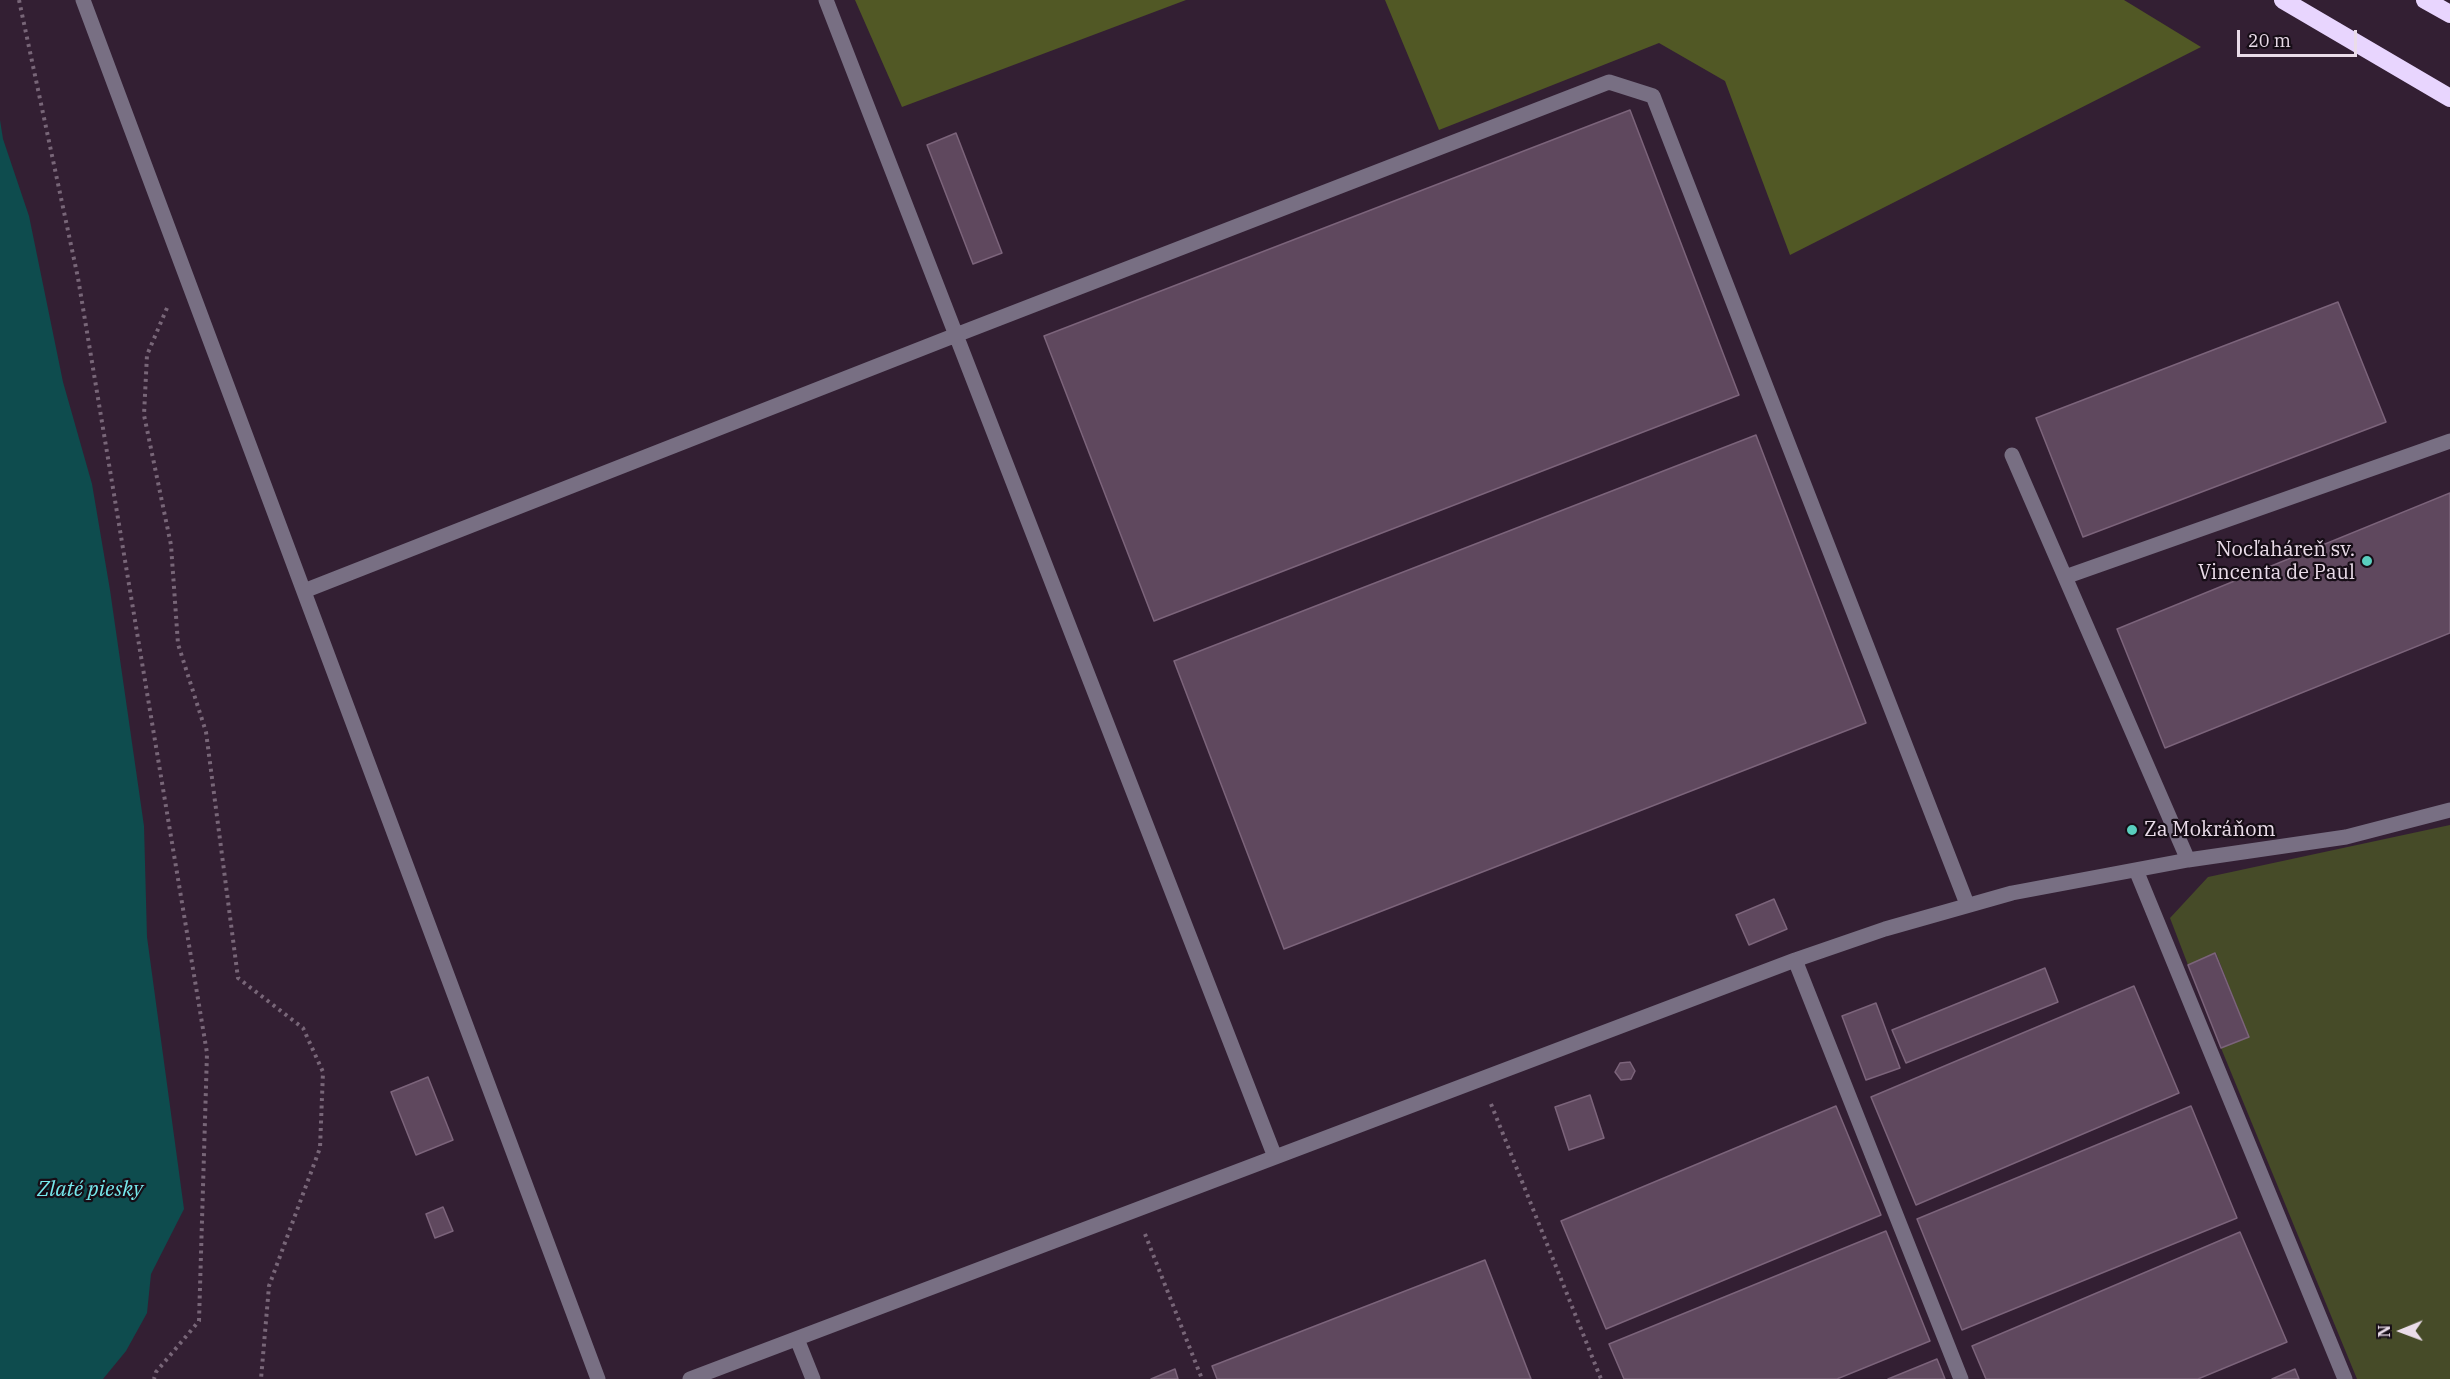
<!DOCTYPE html>
<meta charset="utf-8">
<style>
body{margin:0}
#map{position:relative;width:2450px;height:1379px;overflow:hidden;background:#331f33;font-family:"IBM Plex Serif",serif}
canvas{display:block}
.north{position:absolute;left:2372px;top:1301px;width:60px;height:60px;-webkit-text-stroke:4px #160d16;paint-order:stroke;rotate:269deg;font-size:16px;font-weight:700;line-height:24px;text-align:center;color:#eadce9}
.north::after{content:'';display:block;margin:auto;width:21px;height:27px;background:#eadce9;clip-path:polygon(50% 0,100% 100%,50% 72%,0 100%)}
.scale{position:absolute;left:2237px;top:30px;width:120px;height:27px;box-sizing:border-box;border:3px solid #eadce9;border-top:0;padding-left:8px;font-size:18px;line-height:21px;white-space:nowrap;color:#eadce9;-webkit-text-stroke:4px #160d16;paint-order:stroke}
</style>
<div id="map">
<canvas width="2450" height="1379"></canvas>
<div class="north">N</div>
<div class="scale">20 m</div>
</div>
<script>
const ctx = document.querySelector('canvas').getContext('2d');
ctx.lineJoin = 'round';
function fill(path, color) { ctx.fillStyle = color; ctx.fill(path, 'evenodd'); }
const poly = rows => new Path2D(rows.map(r => 'M' + r).join(''));
function strokePath(path, color, width, dash) { ctx.strokeStyle = color; ctx.lineWidth = width; ctx.lineCap = dash ? 'butt' : 'round'; ctx.setLineDash(dash || []); ctx.stroke(path); }
function label(font, color, halo, rows, align = 'center') {
  ctx.font = font + ' "IBM Plex Serif",serif'; ctx.lineWidth = 4.5; ctx.setLineDash([]); ctx.textBaseline = 'middle'; ctx.strokeStyle = halo; ctx.fillStyle = color; for (const [text, x, y, turn = 0] of rows) {
    ctx.save(); ctx.translate(x, y); ctx.rotate((+turn || 0) * Math.PI / 180); ctx.textAlign = isNaN(turn) ? turn : align; if (halo) ctx.strokeText(text, 0, 0); ctx.fillText(text, 0, 0); ctx.restore();
  }
}
fill(poly([
 [2450,825,2450,1379,2357,1379,2221,1048,2249,1037,2216,953,2188,965,2170,918,2208,877]
]), '#464b28');
fill(poly([
 [855,0,1186,0,902,107],
 [1385,0,2124,0,2201,47,1790,255,1725,81,1659,43,1439,130]
]), '#515825');
fill(poly([
 [0,120,3,139,29,216,63,382,92,484,110,590,144,826,147,937,184,1209,151,1274,147,1313,126,1351,103,1379,0,1379]
]), '#0e4c4e');
const building = poly([
 [1630,110,1739,395,1154,621,1044,336,1630,110],
 [956,133,1002,253,973,264,927,145,956,133],
 [2338,302,2386,422,2083,537,2036,418,2338,302],
 [1756,435,1866,723,1284,949,1174,661,1756,435],
 [2450,493,2450,633,2165,748,2117,629,2450,493],
 [1774,899,1787,929,1749,945,1736,915,1774,899],
 [2215,953,2249,1037,2221,1048,2188,965,2215,953],
 [2045,968,2058,1002,1906,1063,1892,1030,2045,968],
 [2134,986,2179,1093,1916,1205,1871,1097,2134,986],
 [1876,1003,1900,1068,1866,1080,1842,1016,1876,1003],
 [1630,1062,1635,1071,1631,1079,1621,1080,1615,1072,1620,1063,1630,1062],
 [428,1077,453,1140,416,1155,391,1092,428,1077],
 [1590,1095,1604,1138,1569,1150,1555,1107,1590,1095],
 [1836,1106,1881,1215,1606,1329,1561,1221,1836,1106],
 [2191,1106,2237,1218,1962,1330,1917,1219,2191,1106],
 [443,1207,453,1231,435,1238,426,1214,443,1207],
 [1886,1231,1930,1341,1837,1379,1624,1379,1609,1344,1886,1231],
 [2240,1232,2287,1342,2198,1379,1986,1379,1972,1346,2240,1232],
 [1485,1260,1531,1379,1217,1379,1212,1366,1485,1260],
 [1937,1359,1945,1379,1888,1379,1937,1359],
 [1175,1369,1178,1379,1151,1379,1175,1369],
 [2295,1369,2299,1379,2272,1379,2295,1369]
]);
fill(building, '#5f485e');
strokePath(building, '#7c647b', 1.5);
strokePath(poly([
 [19,0,78,278,207,1053,199,1321,156,1372,154,1379],
 [167,308,147,355,144,415,171,545,178,644,206,732,238,978,303,1028,323,1072,320,1148,269,1286,261,1379],
 [1491,1104,1601,1379],
 [1145,1234,1202,1379]
]), '#786678', 4, [3, 4.5]);
strokePath(poly([
 [83,0,598,1379],
 [826,0,1275,1157],
 [2012,455,2188,860],
 [2065,577,2450,441],
 [304,591,956,335,1609,82,1653,96,1967,904],
 [2136,870,2345,1379],
 [1795,960,1961,1379],
 [797,1339,813,1379],
 [690,1379,1795,960,1885,929,2012,893,2188,860,2346,837,2450,810]
]), '#786f83', 15);
strokePath(poly([
 [2283,0,2450,98],
 [2425,0,2450,14]
]), '#e8d5fe', 18);
for (const [x, y, r, color] of [
 [2367,561,6,"#59cebe"],
 [2132,830,6,"#59cebe"]
]) { const dot = new Path2D(); dot.arc(x, y, r, 0, 2 * Math.PI); ctx.fillStyle = color; ctx.fill(dot); strokePath(dot, '#160d16', 2); }
label('20px', '#eadce9', '#160d16', [
 ["Nocľaháreň sv.",2355,550],
 ["Vincenta de Paul",2355,573],
 ["Za Mokráňom",2144,830,"left"]
], 'right');
label('italic 21px', '#76e8ec', '#160d16', [
 ["Zlaté piesky",90,1190]
]);
</script>
